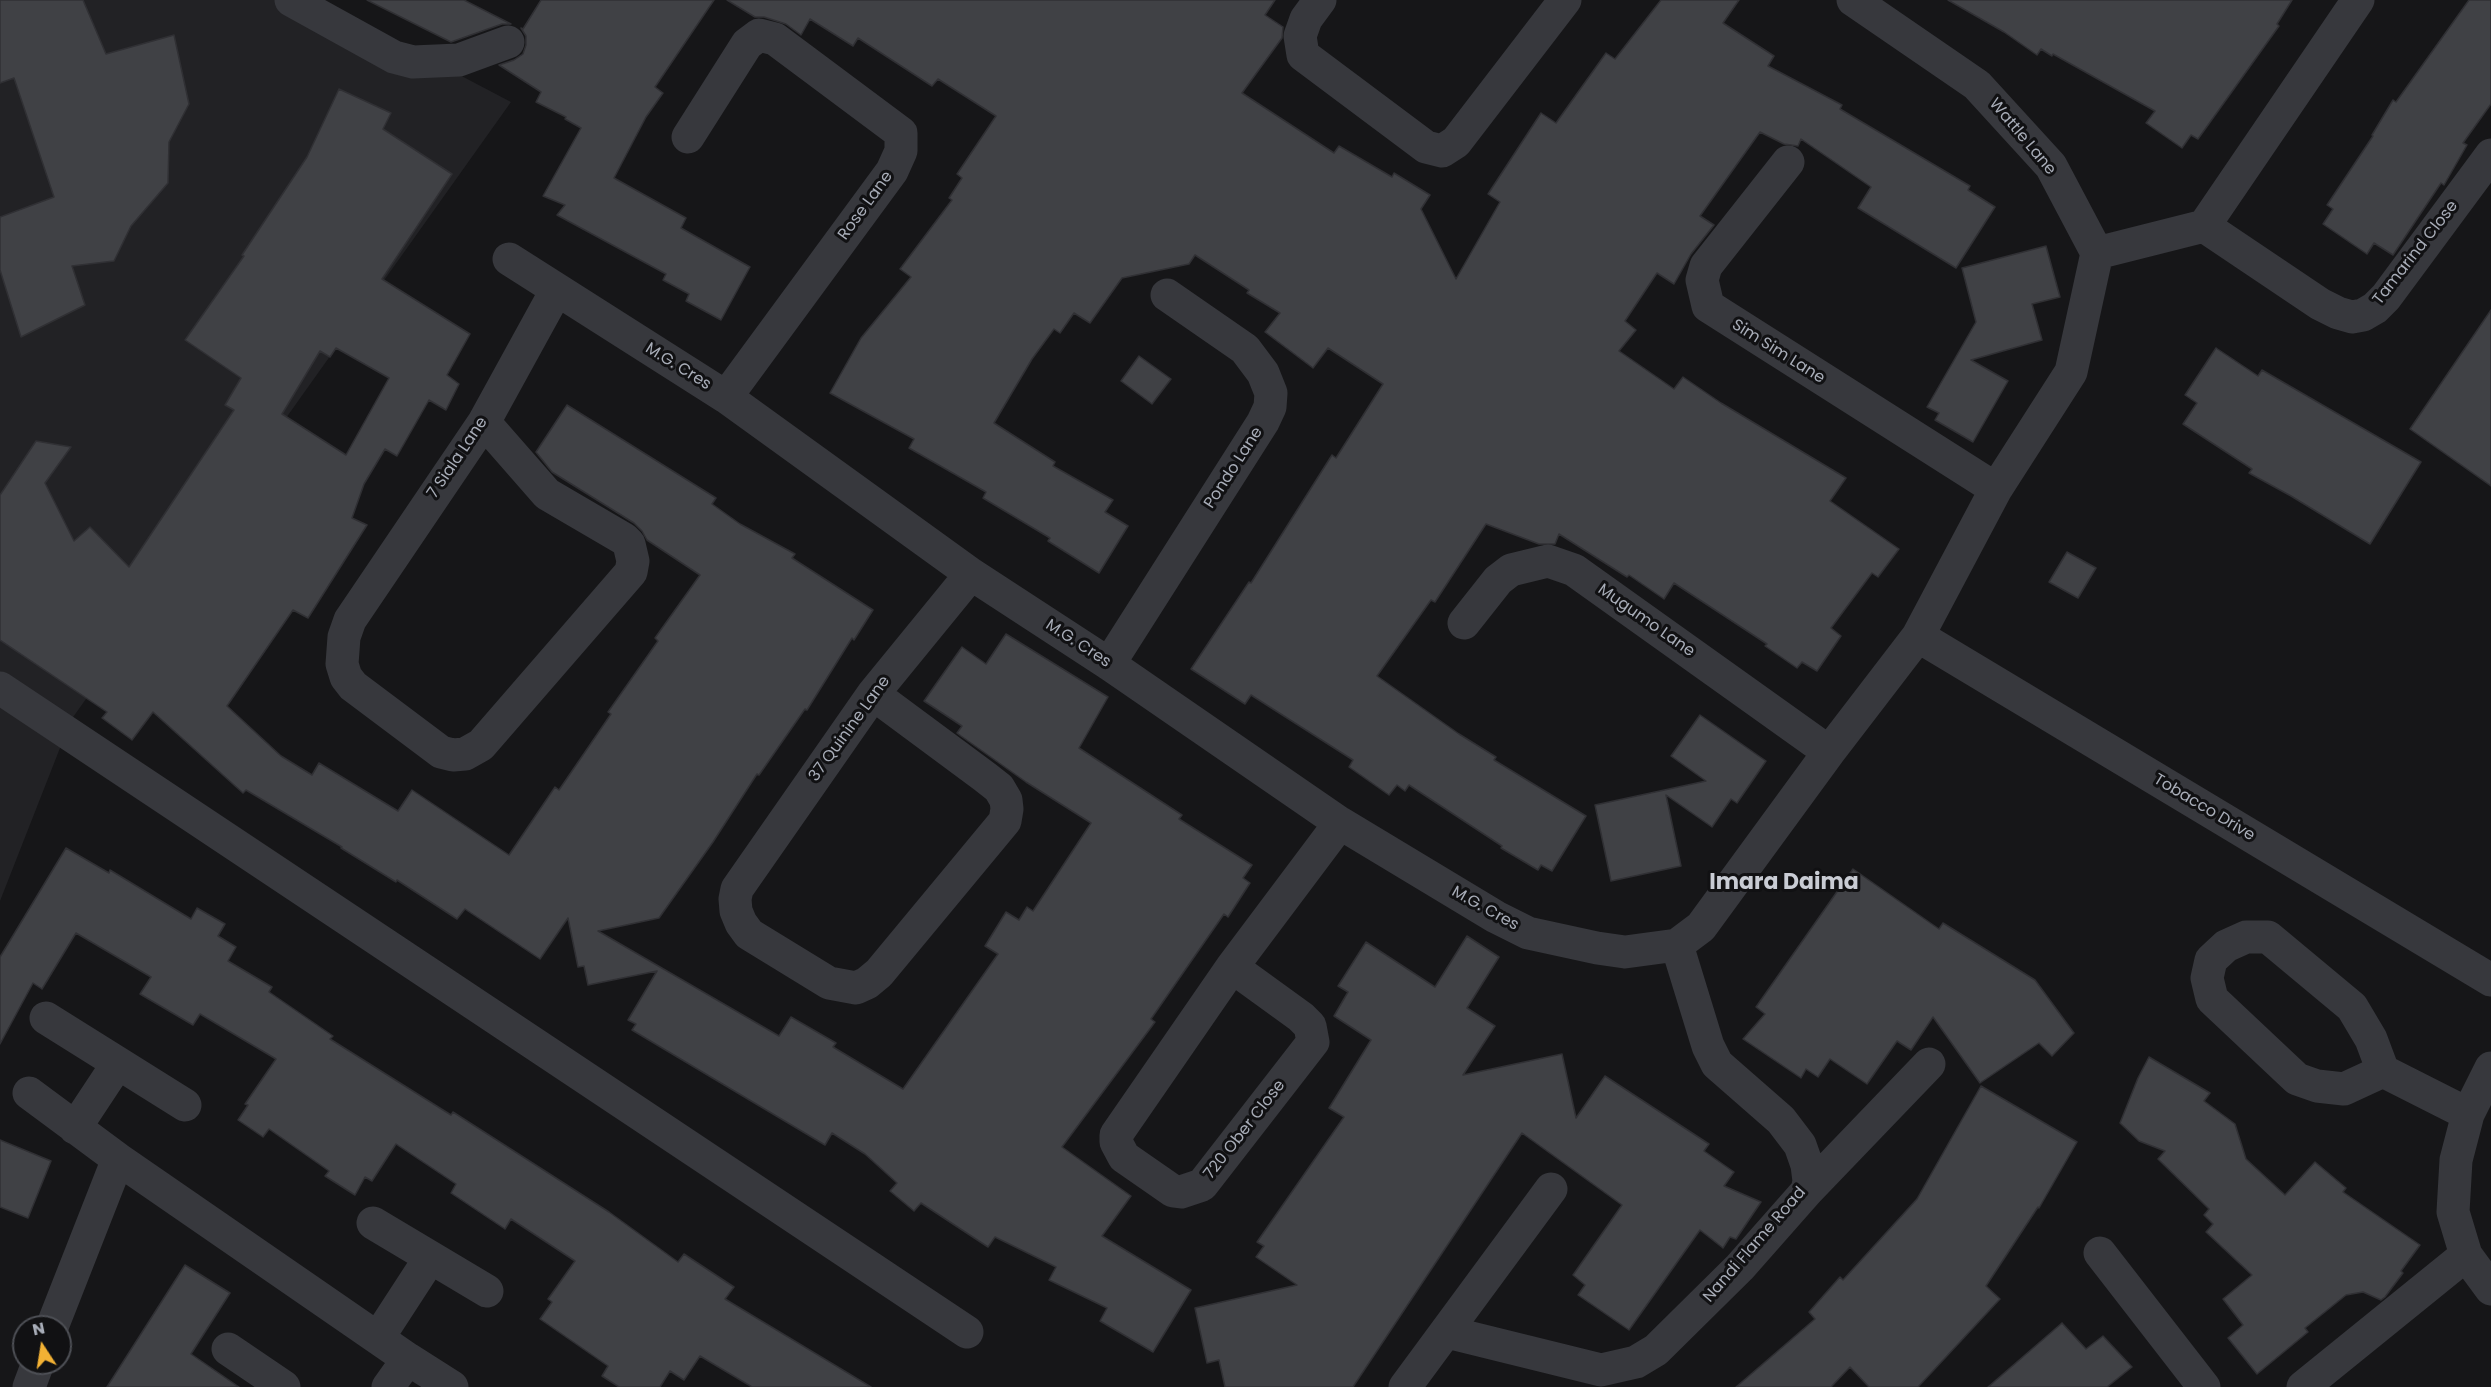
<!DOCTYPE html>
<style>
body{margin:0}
#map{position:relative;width:2491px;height:1387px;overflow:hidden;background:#161618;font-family:Poppins,sans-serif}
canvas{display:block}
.north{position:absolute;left:12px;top:1315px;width:60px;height:60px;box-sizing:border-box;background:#111113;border:2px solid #4d4f55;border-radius:50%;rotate:348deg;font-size:16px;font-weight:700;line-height:24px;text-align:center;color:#a8adb8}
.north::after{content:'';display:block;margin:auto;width:21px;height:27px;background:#f2b134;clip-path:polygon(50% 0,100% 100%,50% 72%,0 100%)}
</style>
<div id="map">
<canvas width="2491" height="1387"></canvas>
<div class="north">N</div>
</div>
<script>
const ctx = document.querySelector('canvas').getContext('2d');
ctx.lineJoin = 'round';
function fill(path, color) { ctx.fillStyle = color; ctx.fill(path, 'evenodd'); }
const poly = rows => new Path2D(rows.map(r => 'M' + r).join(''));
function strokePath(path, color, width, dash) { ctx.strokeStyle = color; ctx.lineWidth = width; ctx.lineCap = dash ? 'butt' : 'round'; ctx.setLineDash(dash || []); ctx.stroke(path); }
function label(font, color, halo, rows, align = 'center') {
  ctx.font = font + ' Poppins,sans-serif'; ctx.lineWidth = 6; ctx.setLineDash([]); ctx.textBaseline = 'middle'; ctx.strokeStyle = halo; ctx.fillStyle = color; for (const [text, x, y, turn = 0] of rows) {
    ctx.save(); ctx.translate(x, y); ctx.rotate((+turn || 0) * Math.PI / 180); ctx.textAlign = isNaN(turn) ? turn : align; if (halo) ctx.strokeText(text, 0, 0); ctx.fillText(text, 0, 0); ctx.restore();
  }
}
fill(poly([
 [0,0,317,0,511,102,71,720,0,901]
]), '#222225');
const building = poly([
 [0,0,83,0,106,54,174,35,189,104,169,142,168,183,131,226,114,261,72,266,85,305,21,337,0,270,0,217,54,197,14,78,0,83,0,0],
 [367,0,464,0,511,24,502,24,451,42,367,0],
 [541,0,714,0,655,87,663,93,646,117,614,178,686,218,681,228,750,267,721,320,686,301,689,294,663,280,666,274,557,215,565,205,543,196,581,128,565,119,566,117,536,102,541,92,499,65,514,60,523,54,526,45,526,36,521,28,523,29,541,0],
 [727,0,1275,0,1265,15,1283,27,1282,38,1242,93,1334,153,1339,146,1392,177,1394,173,1430,195,1421,209,1456,279,1500,202,1488,194,1541,113,1556,123,1606,53,1615,59,1661,0,1739,0,1723,23,1774,56,1768,66,1842,105,1840,109,1970,186,1968,190,1995,207,1956,268,1858,208,1871,187,1801,139,1798,146,1784,144,1760,132,1700,216,1714,225,1691,254,1674,284,1657,273,1625,321,1636,330,1619,351,1674,389,1683,377,1721,403,1846,478,1830,501,1899,549,1878,577,1872,573,1831,628,1841,636,1817,671,1802,662,1797,668,1765,646,1767,644,1674,583,1664,599,1629,575,1627,577,1559,534,1555,544,1539,544,1486,524,1435,602,1431,600,1377,676,1459,734,1496,757,1494,760,1586,816,1552,871,1541,865,1538,870,1501,848,1502,846,1409,785,1405,791,1397,785,1389,795,1349,767,1353,760,1251,695,1245,704,1191,669,1249,582,1251,583,1332,455,1336,458,1383,384,1328,348,1313,368,1265,332,1280,313,1247,293,1249,290,1195,255,1189,264,1122,278,1090,323,1074,313,1060,333,1054,329,1032,359,994,423,1055,462,1053,466,1113,500,1105,512,1128,526,1099,573,1048,541,1050,538,983,498,986,492,909,448,914,439,830,393,861,338,911,277,900,269,952,200,949,198,962,178,957,174,996,116,938,79,932,86,858,38,853,46,810,19,801,35,786,24,764,17,755,17,727,0],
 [1948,0,2292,0,2277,24,2279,26,2198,139,2191,135,2182,148,2146,123,2155,111,2053,54,2052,56,2041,49,2037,55,2004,32,1948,0],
 [2469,0,2491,0,2491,104,2463,143,2467,145,2444,185,2441,183,2393,255,2374,243,2367,254,2323,224,2333,209,2327,205,2373,136,2372,135,2393,100,2396,102,2469,0],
 [339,89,391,113,383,129,452,174,382,279,470,334,447,375,459,384,446,410,429,400,397,456,385,449,364,484,352,518,367,525,308,618,293,610,227,706,281,756,312,775,319,763,398,811,412,790,509,855,555,787,559,790,611,714,608,712,658,641,655,638,700,575,647,540,642,531,634,523,552,472,536,452,567,405,716,498,712,504,740,524,795,554,792,558,873,610,854,640,852,638,807,710,805,709,759,775,757,774,713,842,659,918,598,931,779,1036,791,1017,836,1043,833,1047,903,1089,998,954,985,946,1006,912,1019,920,1027,907,1033,911,1091,823,1026,782,961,736,957,733,962,726,924,701,962,647,986,664,1006,634,1108,697,1079,748,1182,815,1179,819,1252,865,1243,878,1250,883,1228,917,1224,914,1151,1019,1155,1022,1062,1147,1131,1196,1102,1236,1191,1290,1153,1352,1100,1321,1107,1308,1049,1280,1056,1267,995,1237,988,1247,921,1203,914,1211,890,1191,897,1183,865,1154,832,1133,825,1145,632,1030,636,1024,628,1020,657,971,588,985,584,966,578,967,568,918,540,959,465,909,457,919,397,880,396,882,341,848,342,847,246,790,243,793,153,712,132,740,102,718,107,712,0,640,0,495,36,441,71,447,45,483,74,541,90,527,129,567,234,410,225,405,241,378,185,340,244,256,242,255,307,157,339,89],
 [336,348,389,378,346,455,282,414,320,351,330,357,336,348],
 [2046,246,2060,297,2032,304,2042,340,1971,360,2008,381,1973,442,1935,420,1939,413,1927,407,1976,322,1962,268,2046,246],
 [2491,310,2491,486,2410,429,2491,310],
 [2216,348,2258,376,2262,370,2421,462,2370,544,2291,496,2249,473,2252,469,2183,424,2197,403,2185,395,2216,348],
 [1139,356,1171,379,1152,404,1121,381,1139,356],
 [2067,552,2096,568,2078,598,2049,582,2067,552],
 [1700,715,1766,761,1737,803,1731,799,1712,827,1666,795,1681,866,1611,881,1595,805,1706,781,1671,756,1700,715],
 [66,848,109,873,110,870,191,919,197,908,225,924,218,936,236,947,228,961,272,987,269,992,333,1036,330,1039,451,1115,453,1112,609,1212,678,1262,684,1254,734,1287,725,1299,871,1387,752,1387,700,1356,684,1380,670,1371,660,1387,619,1387,602,1376,608,1366,540,1319,552,1302,548,1299,575,1261,511,1219,505,1229,451,1193,456,1184,396,1144,372,1181,365,1177,355,1195,325,1176,329,1171,269,1129,263,1137,238,1120,248,1105,245,1104,276,1059,200,1014,193,1025,140,994,151,977,76,933,42,989,33,983,0,1044,0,957,66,848],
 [1853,869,1939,929,1943,923,2035,980,2074,1033,2052,1056,2039,1043,1980,1083,1933,1017,1911,1050,1897,1041,1867,1084,1830,1059,1818,1077,1806,1069,1801,1078,1743,1039,1765,1014,1756,1007,1853,869],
 [1467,936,1499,957,1467,1008,1495,1026,1463,1075,1562,1054,1576,1118,1605,1076,1709,1144,1704,1151,1734,1172,1724,1186,1761,1202,1736,1239,1730,1237,1723,1248,1700,1230,1629,1330,1578,1295,1585,1285,1573,1275,1622,1205,1522,1133,1353,1387,1225,1387,1219,1360,1207,1363,1195,1308,1297,1285,1256,1257,1264,1246,1257,1242,1344,1117,1329,1108,1371,1040,1334,1016,1348,992,1338,986,1366,942,1435,987,1467,936],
 [2149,1057,2210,1093,2204,1101,2235,1124,2246,1159,2285,1195,2315,1162,2346,1188,2343,1192,2420,1245,2401,1271,2403,1273,2385,1297,2381,1300,2363,1292,2346,1295,2305,1328,2308,1332,2257,1374,2228,1338,2243,1325,2223,1299,2252,1275,2206,1232,2213,1224,2204,1215,2209,1209,2158,1159,2165,1151,2139,1141,2120,1123,2138,1078,2149,1057],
 [1981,1086,2077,1142,2039,1208,2038,1207,1986,1286,2000,1299,1918,1387,1869,1387,1850,1367,1831,1387,1736,1387,1815,1319,1809,1312,1840,1277,1843,1280,1917,1199,1981,1086],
 [0,1140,51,1161,28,1218,0,1207,0,1140],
 [185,1265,230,1293,191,1354,239,1387,107,1387,185,1265],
 [2062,1323,2086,1349,2103,1336,2132,1367,2107,1387,1988,1387,2062,1323]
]);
fill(building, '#404145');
strokePath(building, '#303034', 1.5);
strokePath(poly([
 [291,0,394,57,413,62,459,60,508,42],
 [1320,0,1306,19,1300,36,1303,55,1426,147,1442,151,1456,142,1565,0],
 [688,137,747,44,759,35,775,39,901,133,901,151,892,171,726,397],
 [1788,162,1706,266,1702,280,1708,306,1996,489],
 [2204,226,2320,304,2338,313,2352,317,2363,315,2375,308,2386,297,2491,155],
 [2097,253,2204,226,2358,0],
 [509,259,726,397,971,574,1109,664,1340,823,1496,917,1528,933,1597,948,1625,952,1677,945],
 [484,422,547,494,624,539,629,544,633,561,631,572,481,745,465,754,453,755,441,752,353,686,346,677,342,664,344,637,350,620,484,422,556,291],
 [1464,623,1498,580,1511,570,1548,561,1574,570,1829,752],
 [1918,636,2491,980],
 [1109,664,1263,422,1270,407,1271,393,1263,373,1245,349,1167,295],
 [0,688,967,1332],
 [873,694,985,777,999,788,1006,800,1007,809,1005,821,879,973,867,983,856,988,829,983,749,934,741,923,736,911,735,899,737,889,873,694,971,574],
 [1677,945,1701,927,1829,752,1918,636,1996,489,2071,372,2097,253,2051,166,1977,85,1853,0],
 [1232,967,1301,1017,1310,1026,1313,1042,1202,1185,1181,1192,1173,1191,1124,1157,1116,1142,1116,1135,1232,967,1340,823],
 [46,1018,185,1105],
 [2491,1068,2468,1114,2456,1160,2453,1212,2466,1255,2491,1289],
 [2383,1071,2344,1089,2317,1086,2297,1079,2212,999,2207,978,2211,960,2226,946,2246,937,2268,937,2352,1007,2371,1039,2383,1071,2468,1114],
 [29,1093,118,1159,408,1359,452,1387],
 [75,1128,118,1063],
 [1807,1191,1929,1064],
 [373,1223,487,1291],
 [2100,1253,2204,1387],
 [52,1327,118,1159],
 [1447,1332,1601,1370,1636,1362,1656,1350,1740,1267,1807,1191,1809,1181,1807,1165,1800,1145,1781,1120,1717,1064,1708,1046,1677,945],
 [378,1338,430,1258],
 [228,1349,284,1387],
 [29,1387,38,1363],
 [388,1387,408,1359],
 [1405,1387,1551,1189],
 [2303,1387,2466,1255]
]), '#37383d', 33);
label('16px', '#a8adb8', '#111113', [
 ["Wattle Lane",2022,137,50],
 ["Rose Lane",866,206,-54],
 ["Tamarind Close",2416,253,-52],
 ["Sim Sim Lane",1778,352,32],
 ["M.G. Cres",678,367,32],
 ["7 Siala Lane",458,458,-56],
 ["Pondo Lane",1234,468,-57],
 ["Mugumo Lane",1646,621,35],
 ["M.G. Cres",1078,644,33],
 ["37 Quinine Lane",850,729,-54],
 ["Tobacco Drive",2204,808,31],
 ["M.G. Cres",1485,909,29],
 ["720 Ober Close",1245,1130,-52],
 ["Nandi Flame Road",1755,1245,-49]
]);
label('bold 22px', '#c9ccd4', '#111113', [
 ["Imara Daima",1784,883]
]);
</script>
